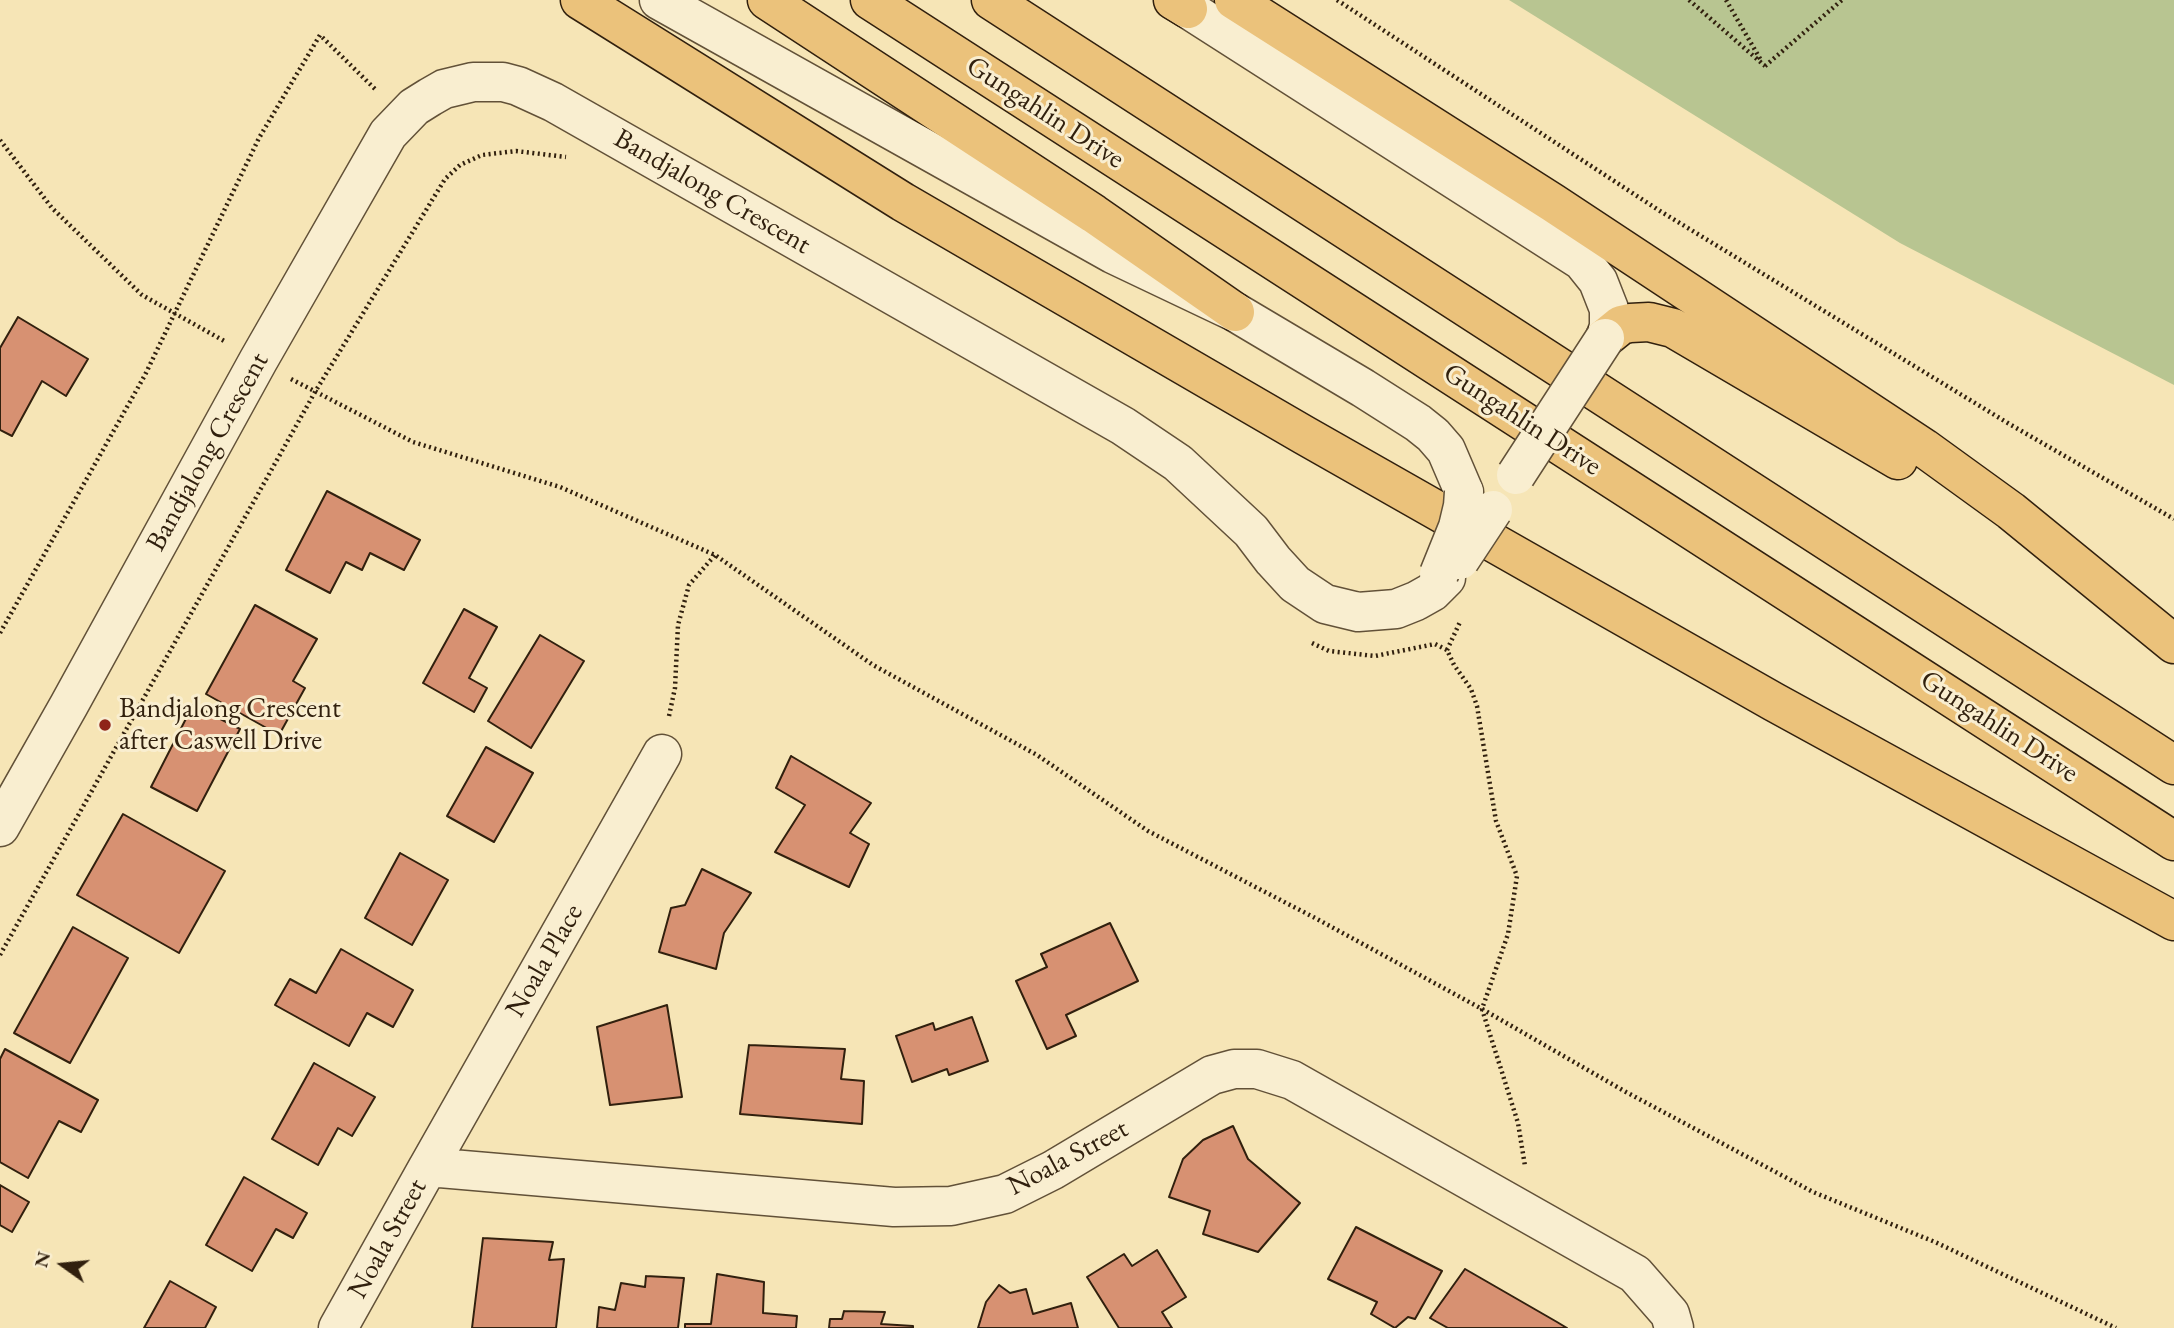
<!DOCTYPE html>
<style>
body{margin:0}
#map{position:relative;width:2174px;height:1328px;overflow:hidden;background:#f6e5b6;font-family:"EB Garamond",serif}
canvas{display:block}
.north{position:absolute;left:28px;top:1230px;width:70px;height:70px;-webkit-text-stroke:5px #f9eed0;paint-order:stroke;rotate:285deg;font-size:19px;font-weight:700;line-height:28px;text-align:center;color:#31200e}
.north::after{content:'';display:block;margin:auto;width:24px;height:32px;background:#31200e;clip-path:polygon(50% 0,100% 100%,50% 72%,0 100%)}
</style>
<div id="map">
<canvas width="2174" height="1328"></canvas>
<div class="north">N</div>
</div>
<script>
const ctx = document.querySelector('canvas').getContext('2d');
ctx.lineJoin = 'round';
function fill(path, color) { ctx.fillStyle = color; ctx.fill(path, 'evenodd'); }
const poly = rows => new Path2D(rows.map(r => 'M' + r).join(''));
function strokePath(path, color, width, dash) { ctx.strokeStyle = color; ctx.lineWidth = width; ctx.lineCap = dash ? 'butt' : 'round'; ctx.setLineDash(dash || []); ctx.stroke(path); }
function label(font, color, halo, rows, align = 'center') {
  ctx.font = font + ' "EB Garamond",serif'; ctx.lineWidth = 6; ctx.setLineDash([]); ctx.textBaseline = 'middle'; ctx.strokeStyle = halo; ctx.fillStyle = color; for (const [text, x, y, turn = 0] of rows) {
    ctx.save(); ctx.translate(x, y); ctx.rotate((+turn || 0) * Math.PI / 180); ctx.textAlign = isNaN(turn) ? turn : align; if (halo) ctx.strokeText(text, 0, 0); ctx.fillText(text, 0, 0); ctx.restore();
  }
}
fill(poly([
 [1509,0,2174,0,2174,385,1900,243]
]), '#b8c591');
const building = poly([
 [18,317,88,359,66,396,42,381,12,436,0,430,0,348,18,317],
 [327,491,420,540,404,570,370,553,362,570,346,562,330,593,286,570,327,491],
 [255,605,317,639,293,681,305,688,279,735,206,694,255,605],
 [464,609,497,627,469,678,487,688,474,712,423,683,464,609],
 [540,635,584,661,531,748,488,721,540,635],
 [193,705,240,729,197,811,151,787,193,705],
 [486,747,533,773,494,842,447,816,486,747],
 [791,756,871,803,850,833,869,844,849,887,775,852,805,805,776,788,791,756],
 [123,814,225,871,179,953,77,895,123,814],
 [400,853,448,880,412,945,365,918,400,853],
 [702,869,751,893,724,933,716,969,659,952,671,908,685,905,702,869],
 [1110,923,1138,981,1066,1015,1076,1036,1047,1049,1016,981,1047,967,1041,954,1110,923],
 [73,927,128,958,70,1063,14,1033,73,927],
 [341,949,413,990,393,1027,367,1013,349,1046,275,1005,290,979,316,993,341,949],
 [667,1005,682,1097,610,1105,597,1027,667,1005],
 [972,1017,988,1061,949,1075,947,1069,912,1082,896,1036,933,1023,935,1030,972,1017],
 [749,1045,845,1049,841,1079,864,1081,862,1124,740,1114,749,1045],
 [5,1049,98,1100,81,1132,59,1121,28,1178,0,1162,0,1059,5,1049],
 [314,1063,375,1097,352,1136,338,1128,318,1165,272,1139,314,1063],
 [1233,1126,1248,1159,1300,1203,1258,1252,1203,1234,1210,1211,1169,1197,1183,1159,1203,1140,1233,1126],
 [244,1177,307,1213,293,1238,276,1229,252,1271,206,1245,244,1177],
 [0,1185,29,1202,12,1232,0,1225,0,1185],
 [1356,1227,1442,1271,1415,1319,1408,1317,1395,1328,1371,1314,1377,1302,1328,1279,1356,1227],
 [483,1238,553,1242,549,1260,564,1259,556,1328,472,1328,483,1238],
 [1157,1250,1186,1297,1162,1312,1172,1328,1119,1328,1087,1277,1124,1254,1132,1266,1157,1250],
 [1465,1269,1557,1322,1567,1328,1448,1328,1430,1318,1465,1269],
 [717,1274,764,1282,763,1313,797,1316,796,1328,685,1328,685,1324,711,1324,717,1274],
 [646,1276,684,1278,678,1328,597,1328,599,1307,615,1310,621,1283,645,1287,646,1276],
 [170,1281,216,1307,205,1328,144,1328,170,1281],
 [999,1285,1010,1293,1026,1289,1033,1314,1071,1303,1078,1328,978,1328,986,1302,999,1285],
 [844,1311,885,1312,881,1324,913,1326,913,1328,829,1328,830,1319,842,1319,844,1311]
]);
fill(building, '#d79172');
strokePath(building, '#31200e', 2);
const minor = poly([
 [428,1167,662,754],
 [338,1328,428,1167,894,1207,951,1206,1005,1194,1053,1170,1212,1075,1234,1069,1257,1069,1292,1080,1635,1274,1670,1314,1674,1328]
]);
const tertiary = poly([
 [659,0,1113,254,1235,312,1363,388,1418,423,1433,435,1446,450,1464,492],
 [1174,0,1582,261,1598,281,1609,309,1609,327,1605,338],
 [0,827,69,705,258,361,388,134,414,107,430,97,444,89,473,82,503,82,518,86,553,102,1123,426,1178,463,1251,531,1273,560,1295,584,1325,604,1358,612,1396,609,1416,601,1432,592,1446,578]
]);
const motorway = poly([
 [580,0,903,202,1304,435,1774,702,2174,921],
 [767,0,1094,214,1235,312],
 [870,0,2174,841],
 [991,0,2174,765],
 [1173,0,1188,9],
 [1234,0,1553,203,1924,448,2011,511,2174,644],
 [1605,338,1621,325,1630,323,1649,322,1673,328,1898,460]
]);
strokePath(minor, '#625138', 41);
strokePath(tertiary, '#625138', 41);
strokePath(motorway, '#31200e', 41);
strokePath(poly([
 [1337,0,1660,211,2011,425,2174,519],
 [1689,0,1765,66],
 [1726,0,1762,62],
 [1765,66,1842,0],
 [0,140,52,208,142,295,226,342],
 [291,379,413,442,560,487,715,555,873,665,1037,755,1148,831,1317,919,1482,1009,1626,1092,1813,1192,1935,1242,2116,1328],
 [0,633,145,375,259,138,320,35,377,91],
 [1312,643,1329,651,1375,656,1435,644,1447,650,1454,665,1471,689,1477,706,1496,821,1517,876,1508,934,1482,1009,1518,1123,1525,1166],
 [1447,650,1460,622],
 [669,716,675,688,678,625,689,585,715,555],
 [0,955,315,392,445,179,460,165,482,155,516,151,566,157]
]), '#31200e', 4.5, [2, 3.5]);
strokePath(minor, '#f9eed0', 38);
strokePath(tertiary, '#f9eed0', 38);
strokePath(motorway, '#ebc27b', 38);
const tertiaryBridge = poly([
 [1516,475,1605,338],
 [1460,560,1493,510],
 [1439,574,1458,527,1463,506,1464,492]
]);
strokePath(tertiaryBridge, '#625138', 41, []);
strokePath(tertiaryBridge, '#f9eed0', 38);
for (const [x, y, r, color] of [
 [105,725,7,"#8f2418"]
]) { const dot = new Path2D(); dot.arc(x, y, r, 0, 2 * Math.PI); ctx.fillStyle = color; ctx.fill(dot); strokePath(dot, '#f9eed0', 2.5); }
label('28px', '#31200e', '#f9eed0', [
 ["Gungahlin Drive",1045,113,33],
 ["Bandjalong Crescent",712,192,30],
 ["Gungahlin Drive",1522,420,33],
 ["Bandjalong Crescent",208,452,-61],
 ["Gungahlin Drive",1999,727,33],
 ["Noala Place",545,961,-60],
 ["Noala Street",1068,1158,-28],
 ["Noala Street",388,1239,-61]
]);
label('28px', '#31200e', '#f9eed0', [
 ["Bandjalong Crescent",119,709],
 ["after Caswell Drive",119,741]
], 'left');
</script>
